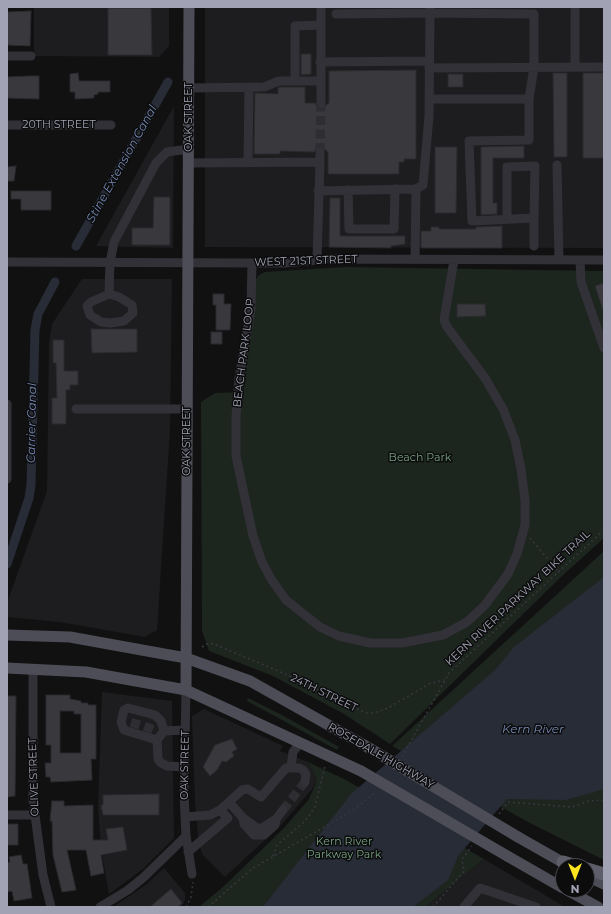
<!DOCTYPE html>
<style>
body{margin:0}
#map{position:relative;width:611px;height:914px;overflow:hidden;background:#111112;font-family:Montserrat,sans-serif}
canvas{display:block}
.frame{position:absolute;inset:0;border:8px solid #a1a3b4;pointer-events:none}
.north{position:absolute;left:555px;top:858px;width:40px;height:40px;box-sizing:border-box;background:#0c0c0d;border:1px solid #484850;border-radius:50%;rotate:180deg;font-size:11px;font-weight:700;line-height:16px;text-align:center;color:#a1a3b4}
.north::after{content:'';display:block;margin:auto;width:14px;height:18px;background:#fde41e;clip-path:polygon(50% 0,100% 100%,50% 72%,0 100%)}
</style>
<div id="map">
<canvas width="611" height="914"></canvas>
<div class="frame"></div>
<div class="north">N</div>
</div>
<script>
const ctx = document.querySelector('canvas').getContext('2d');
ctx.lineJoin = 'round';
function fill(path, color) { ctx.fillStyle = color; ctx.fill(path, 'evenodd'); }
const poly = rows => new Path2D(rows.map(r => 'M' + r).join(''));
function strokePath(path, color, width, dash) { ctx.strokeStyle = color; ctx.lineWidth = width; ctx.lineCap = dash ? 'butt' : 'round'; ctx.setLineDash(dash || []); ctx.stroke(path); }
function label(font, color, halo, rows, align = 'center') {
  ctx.font = font + ' Montserrat,sans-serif'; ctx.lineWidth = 3; ctx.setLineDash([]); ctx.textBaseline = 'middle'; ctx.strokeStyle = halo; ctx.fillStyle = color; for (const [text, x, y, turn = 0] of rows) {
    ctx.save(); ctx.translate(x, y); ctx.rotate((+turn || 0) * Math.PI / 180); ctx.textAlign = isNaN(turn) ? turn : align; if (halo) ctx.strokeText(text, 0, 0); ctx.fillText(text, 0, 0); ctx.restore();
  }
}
fill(poly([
 [34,7,169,7,169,46,159,57,34,56],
 [205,7,604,7,604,248,205,247],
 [174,106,173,248,96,246],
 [82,279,172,279,170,430,157,630,145,637,60,622,7,617,7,603,47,491,49,344,52,324],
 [102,692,172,701,174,838,143,869,109,894,101,848,98,808],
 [204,709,283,746,280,751,308,762,317,780,312,789,282,824,225,877,202,854,198,836,195,802,192,716],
 [484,859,565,907,425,907],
 [164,868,185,893,185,900,182,907,113,907,147,884]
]), '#1d1d1f');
fill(poly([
 [346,267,604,271,604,538,561,577,390,744,344,714,273,676,209,651,202,631,201,402,215,393,243,392,255,281,259,275,265,272],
 [604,551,604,860,528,822,392,746],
 [248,698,282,715,339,747,337,750,247,701],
 [308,762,344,779,484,859,425,907,199,907,224,886,284,828,309,799,317,780]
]), '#1d251f');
fill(poly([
 [604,577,604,789,566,800,507,799,458,856,448,880,413,907,263,907,351,794,495,670,514,647]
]), '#272c36');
strokePath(poly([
 [76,246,168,82],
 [7,564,29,498,31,485,35,330,38,314,55,282]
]), '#272c36', 9);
const building = poly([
 [108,8,151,8,152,55,108,55,108,8],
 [31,11,30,46,7,45,7,12,31,11],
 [301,54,311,54,311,74,301,75,301,54],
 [416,70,416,159,404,159,404,162,399,162,399,174,328,174,328,152,320,146,317,147,314,152,280,151,280,154,254,154,255,93,278,94,278,88,280,87,305,87,305,103,315,103,318,108,321,109,329,103,329,71,416,70],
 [78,73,79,81,110,81,110,92,98,92,98,94,94,95,94,98,75,99,75,92,70,92,70,74,78,73],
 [553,73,567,73,567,157,554,157,553,73],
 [583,73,604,73,604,158,583,158,583,73],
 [448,74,463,74,463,87,448,87,448,74],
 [30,76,39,76,39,99,7,98,7,77,30,76],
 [524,146,524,158,493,158,493,203,497,203,497,214,481,215,481,147,524,146],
 [435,147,457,147,456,213,435,213,435,147],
 [16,166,14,181,7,181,7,167,16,166],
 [11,191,51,191,51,210,21,210,21,199,11,199,11,191],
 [154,197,170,197,170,245,132,245,132,228,153,228,154,197],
 [330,198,340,198,340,236,405,236,405,244,391,246,391,248,329,247,330,198],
 [502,226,502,248,421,248,421,231,431,231,431,227,439,227,439,229,476,229,476,227,502,226],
 [604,283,604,309,603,310,595,286,604,283],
 [213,294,224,294,224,304,231,304,230,330,216,330,216,305,213,305,213,294],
 [457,304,485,304,486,316,457,317,457,304],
 [91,329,137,329,137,352,92,353,91,329],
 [211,332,222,332,222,344,211,344,211,332],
 [53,340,64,340,64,371,78,371,78,385,70,385,70,390,66,390,66,424,52,424,52,398,57,398,56,363,53,363,53,340],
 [46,695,70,695,70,699,81,701,81,703,88,703,88,705,96,705,96,759,91,759,92,780,51,782,50,777,46,777,45,763,51,763,51,745,46,745,46,695],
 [60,711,74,711,74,714,81,714,81,753,60,753,60,711],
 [7,696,16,696,15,796,7,797,7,696],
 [232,739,237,749,232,752,234,756,226,762,222,761,217,770,210,776,203,767,215,745,232,739],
 [159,794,159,815,103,815,101,805,103,805,103,795,159,794],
 [52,801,64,801,64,806,93,805,93,840,108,840,106,829,123,827,127,850,101,855,104,873,91,876,86,850,67,850,76,890,62,892,53,855,52,821,50,821,52,801],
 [7,824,18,824,18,845,7,845,7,824],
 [21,855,23,864,27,864,32,898,14,901,12,891,7,892,7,863,10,862,9,857,21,855],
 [171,889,182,903,178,907,150,907,171,889]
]);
fill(building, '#38383d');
strokePath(building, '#2b2b2e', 1);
strokePath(poly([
 [320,152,321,103],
 [134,728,138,715],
 [147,732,152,719],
 [283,810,305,782]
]), '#2e2e32', 9, [9, 4.5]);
strokePath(poly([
 [530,538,559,572],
 [202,647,209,643,214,644,283,673,366,713,374,713,388,708,429,684,444,680],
 [402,757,449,673,604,530],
 [499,814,508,802,572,807,589,801,604,800],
 [273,856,277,845,305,821,315,807,325,766],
 [186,907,191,897,193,882],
 [208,907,253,868,352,811,376,792],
 [433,907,464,871,462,859,472,846]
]), '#37383f', 1.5, [2, 3]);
strokePath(poly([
 [430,8,430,13,534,14,534,67,529,99],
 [575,9,575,67],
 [7,56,31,56],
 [320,62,428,61],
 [429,68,604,67],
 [295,81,295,26,321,25],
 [321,81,321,103],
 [189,88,264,87,279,81,321,81,321,7],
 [429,99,529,99,529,140,469,141,472,221,534,218,534,246],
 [7,125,111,125],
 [320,162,320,152],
 [189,163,320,162,317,260],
 [248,163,249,87],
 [557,165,559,260],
 [348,190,349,229,394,229,395,189],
 [318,191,416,189,423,185,429,116,430,13,336,14],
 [507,219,507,167,535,166,534,218],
 [415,259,416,189],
 [580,260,581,282,604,348],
 [7,262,252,263,284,263,329,259,604,260],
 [252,263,251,309,239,378,236,417,236,456,253,536,262,562,271,579,286,600,320,627,339,636,370,643,402,643,443,635,467,622,485,605,508,574,517,554,525,525,525,500,521,469,515,440,503,409,485,378,447,327,444,320,454,260],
 [109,294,110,263,114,242,156,163,167,152,189,149],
 [109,294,119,297,132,305,133,313,124,321,110,323,101,322,90,315,87,306,91,302,109,294],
 [7,404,7,479],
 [76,409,187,409],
 [33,669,33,800,43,875,51,907],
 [186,690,184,794,186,836,192,874],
 [128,708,155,715,161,721,164,731,157,740,124,730,121,722,124,710,128,708],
 [164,731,185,730],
 [157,740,158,759,161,763,167,766,184,767],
 [291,767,293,752,300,743],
 [229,802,242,790,248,789,261,797,286,768,299,768,303,770,306,774,305,782],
 [220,810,229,802,243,818,244,824,254,835,264,835,275,825,276,819,262,828,257,828,243,818],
 [7,815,35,815],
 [185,817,210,815,220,810,228,818,188,852],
 [276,819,283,810],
 [100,907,128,890,144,877,186,836],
 [464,907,480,888,536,907]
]), '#323138', 9);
strokePath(poly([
 [7,635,70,637,186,658,250,681,364,745],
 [7,668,86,672,186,690,361,771],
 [186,690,189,7],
 [518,837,569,866],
 [509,857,563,888],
 [587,876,604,884],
 [567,890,598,907]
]), '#4d4d57', 11);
strokePath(poly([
 [563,862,577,866],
 [587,869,604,874]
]), '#5d5e69', 13);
strokePath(poly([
 [364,745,518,837],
 [361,771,509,857]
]), '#4d4d57', 11);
label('11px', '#a1a3b4', '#0c0c0d', [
 ["OAK STREET",189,117,-90],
 ["20TH STREET",59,125],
 ["WEST 21ST STREET",306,261,-2],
 ["BEACH PARK LOOP",244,353,-83],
 ["OAK STREET",187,441,-90],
 ["KERN RIVER PARKWAY BIKE TRAIL",518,598,-43],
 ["24TH STREET",324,693,26],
 ["ROSEDALE HIGHWAY",381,756,30],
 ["OAK STREET",185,765,-89],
 ["OLIVE STREET",34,777,-92]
]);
label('11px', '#76a182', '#0c0c0d', [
 ["Beach Park",420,458],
 ["Kern River",344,842],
 ["Parkway Park",344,855]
]);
label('italic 12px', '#7588b2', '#0c0c0d', [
 ["Stine Extension Canal",122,164,-61],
 ["Carrier Canal",32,423,-89],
 ["Kern River",533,729]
]);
</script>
